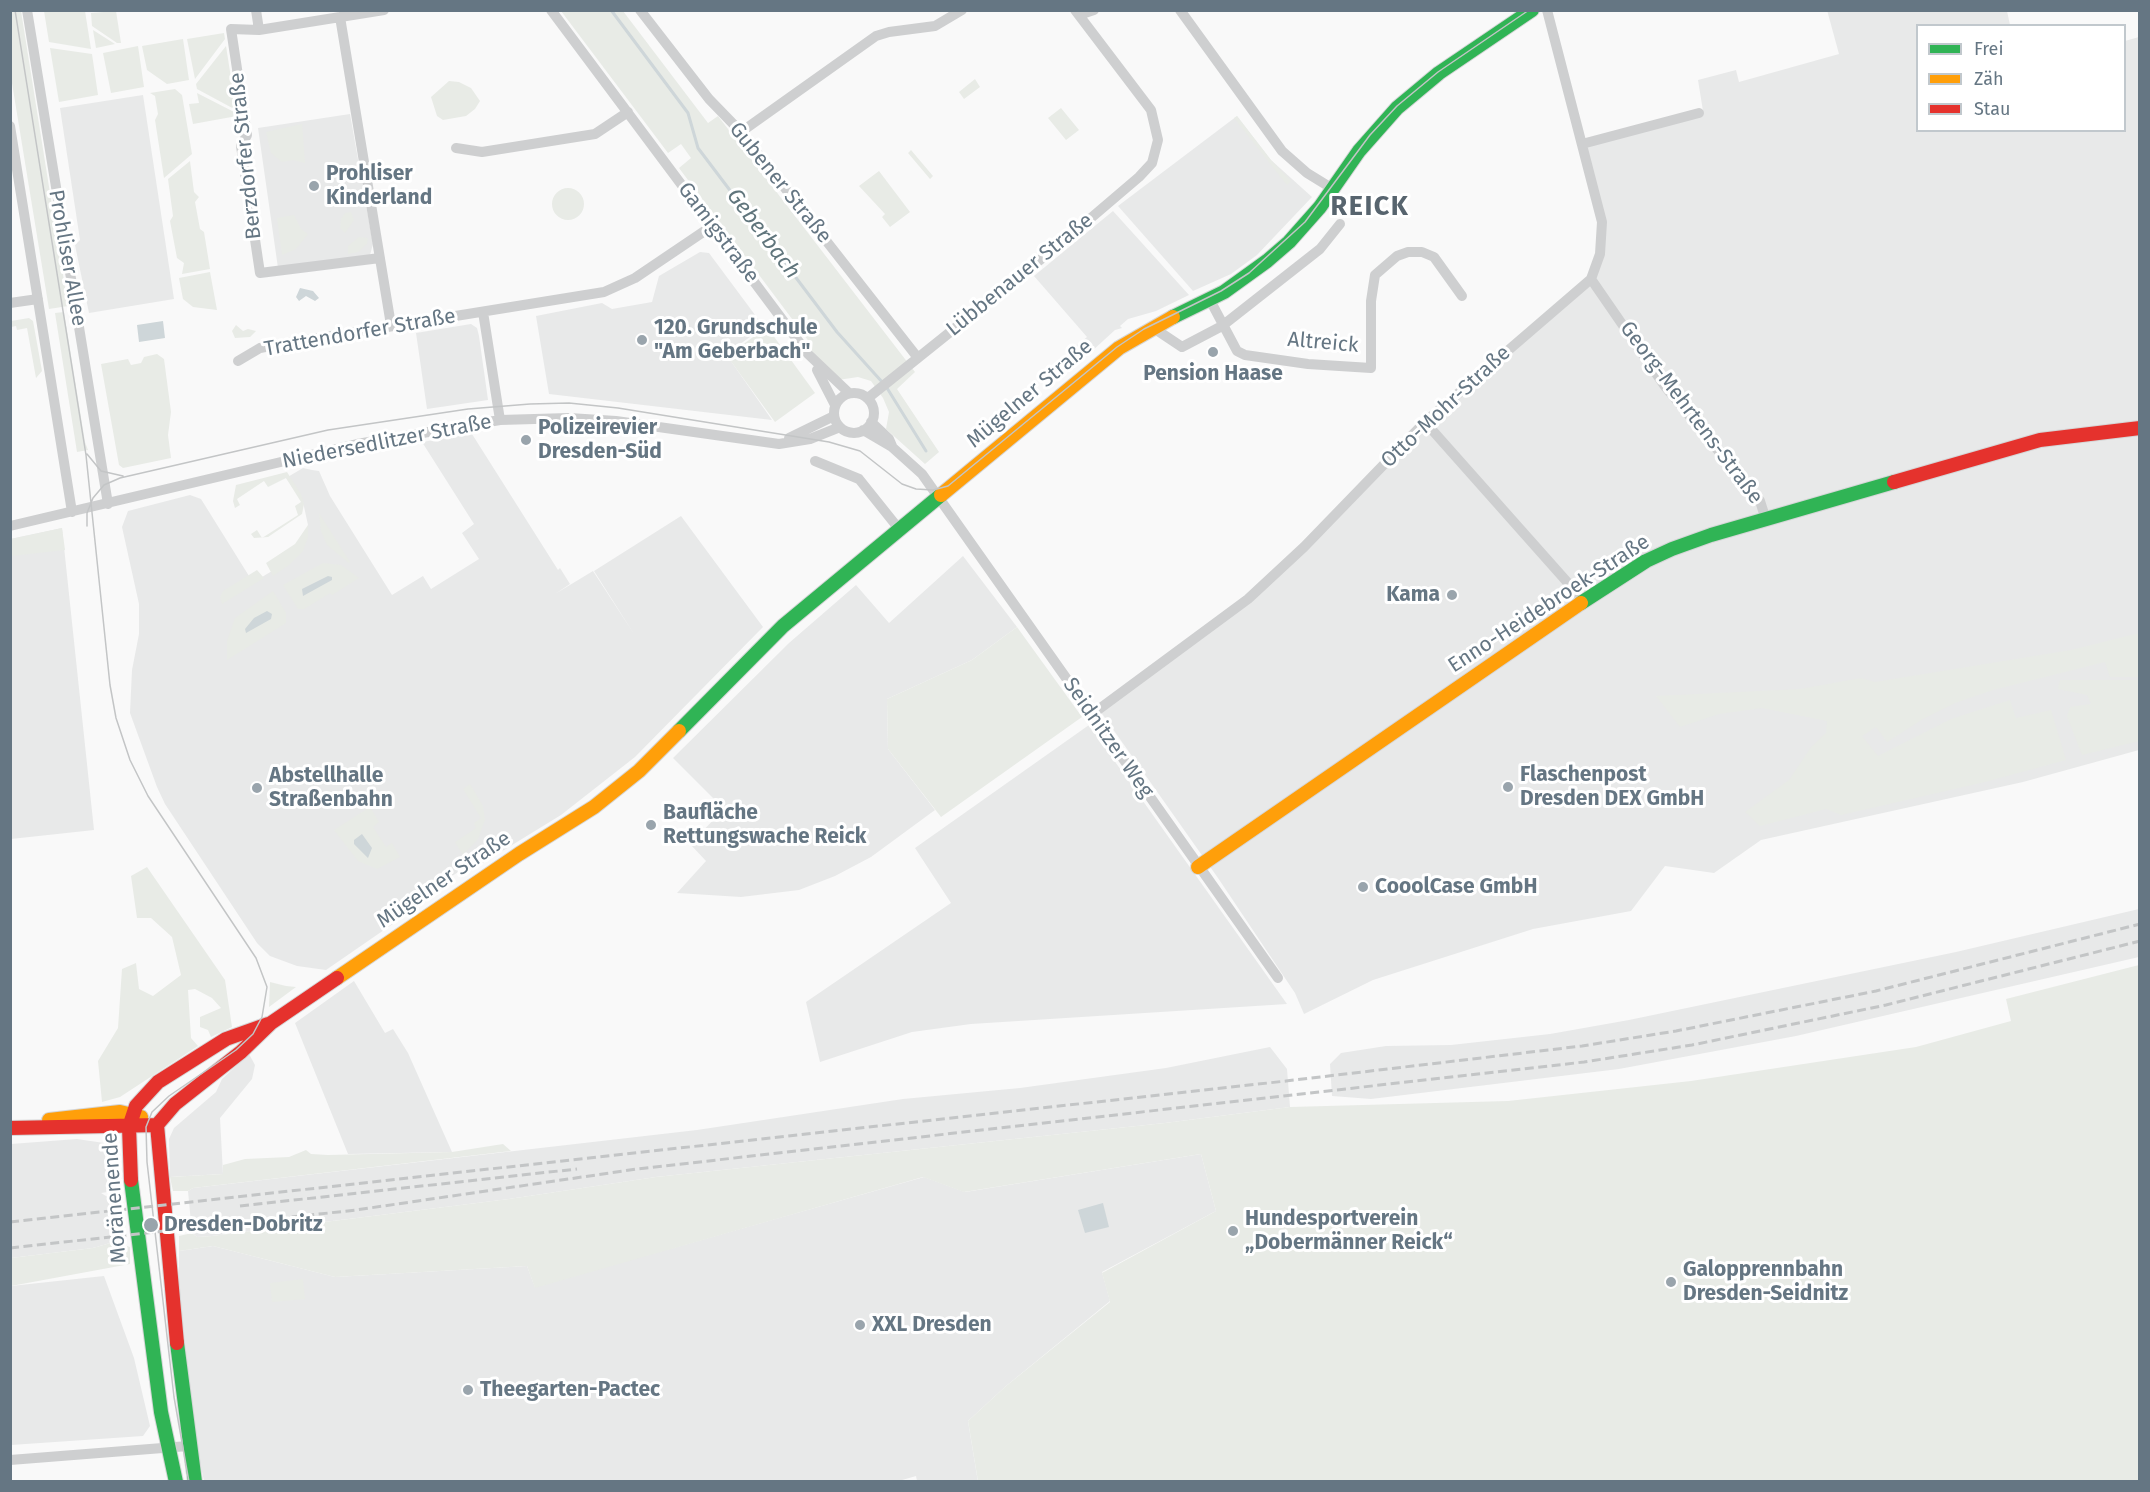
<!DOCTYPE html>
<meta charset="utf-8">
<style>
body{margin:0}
#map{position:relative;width:2150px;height:1492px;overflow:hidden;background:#f9f9f9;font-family:"Fira Sans",sans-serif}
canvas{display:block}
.frame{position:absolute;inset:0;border:12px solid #657683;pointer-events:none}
.legend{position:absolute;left:1916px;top:24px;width:210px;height:108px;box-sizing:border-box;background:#fff;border:2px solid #c1c8cd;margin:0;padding:8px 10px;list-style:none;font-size:18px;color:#657683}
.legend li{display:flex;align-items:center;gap:12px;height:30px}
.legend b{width:30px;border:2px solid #c1c8cd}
</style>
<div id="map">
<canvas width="2150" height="1492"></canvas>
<div class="frame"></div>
<ul class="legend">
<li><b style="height:8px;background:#30b455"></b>Frei</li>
<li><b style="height:8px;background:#ff9f0a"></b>Zäh</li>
<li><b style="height:8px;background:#e5322d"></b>Stau</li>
</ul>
</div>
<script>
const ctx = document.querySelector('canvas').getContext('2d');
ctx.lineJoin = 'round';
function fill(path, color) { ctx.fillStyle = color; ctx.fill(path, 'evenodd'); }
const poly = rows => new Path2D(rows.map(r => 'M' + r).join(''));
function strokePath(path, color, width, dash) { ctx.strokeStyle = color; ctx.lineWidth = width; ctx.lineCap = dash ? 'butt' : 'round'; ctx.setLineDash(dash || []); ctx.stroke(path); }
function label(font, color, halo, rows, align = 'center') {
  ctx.font = font + ' "Fira Sans",sans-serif'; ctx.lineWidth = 6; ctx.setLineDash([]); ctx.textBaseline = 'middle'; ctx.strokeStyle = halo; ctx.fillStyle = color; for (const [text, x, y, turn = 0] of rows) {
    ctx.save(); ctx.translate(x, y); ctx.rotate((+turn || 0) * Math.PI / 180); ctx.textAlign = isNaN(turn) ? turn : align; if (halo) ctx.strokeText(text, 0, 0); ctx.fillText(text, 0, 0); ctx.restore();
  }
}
fill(poly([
 [1827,10,2007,11,2010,25,1918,26,1918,130,2124,130,2125,41,2139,37,2139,750,2023,782,1761,840,1714,873,1665,866,1631,911,1533,929,1373,980,1304,1014,1295,993,1218,878,1098,708,1248,599,1425,422,1591,279,1602,222,1582,144,1703,111,1698,80,1736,70,1739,82,1839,54],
 [143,95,174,299,89,313,75,245,80,240,60,108],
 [350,114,373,244,370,255,278,268,258,128],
 [1237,116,1271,160,1312,197,1257,255,1231,274,1193,291,1118,206],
 [1113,211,1189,295,1156,311,1128,319,1120,326,1122,328,1115,330,1080,362,1072,349,1087,337,1034,276],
 [700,252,709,253,764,327,726,354,772,420,549,394,536,316,602,303,612,309,652,302,659,276],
 [471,324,477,328,479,336,488,400,427,409,416,333],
 [472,434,558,570,560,568,570,584,555,594,593,571,634,634,594,571,681,516,763,627,635,757,561,815,473,869,460,871,434,887,427,891,429,895,426,901,326,970,297,966,270,956,257,943,165,804,157,787,130,713,132,670,139,634,139,604,122,527,128,511,190,495,201,499,249,576,262,577,272,571,306,534,308,525,303,502,286,478,303,468,312,470,319,471,330,496,392,595,423,576,431,589,479,559,462,533,474,524,422,442],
 [62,528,94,830,11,839,10,539],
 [963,556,1017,627,972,660,887,699,888,749,935,810,871,857,835,876,799,890,741,897,677,893,706,861,690,844,724,809,673,758,789,643,856,585,889,623],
 [1089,725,1287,1004,971,1024,912,1032,820,1062,806,1002,951,903,915,848],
 [2139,909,2139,957,1796,1036,1619,1069,1371,1099,1332,1096,1330,1064,1341,1053,1386,1046,1451,1045,1550,1034,1629,1020,1956,952],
 [354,981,385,1033,393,1029,408,1053,452,1152,348,1154,295,1023],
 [1270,1047,1287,1069,1290,1107,1165,1123,656,1177,509,1199,212,1236,197,1237,192,1233,188,1191,193,1188,697,1130,903,1099,1020,1088,1166,1068],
 [249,1054,255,1065,252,1079,220,1118,223,1174,170,1177,169,1139,174,1128,216,1092,222,1079],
 [77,1139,104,1143,108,1192,101,1193,111,1199,114,1242,93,1248,11,1258,11,1144],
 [1201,1154,1216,1211,1102,1272,1110,1301,1006,1386,968,1421,978,1482,917,1481,916,1476,895,1482,204,1481,195,1439,179,1285,179,1251,213,1246,335,1277,527,1266,535,1287,924,1177,965,1192],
 [104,1276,134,1358,150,1426,143,1436,11,1445,11,1286]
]), '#e8e9e9');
fill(poly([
 [10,11,21,11,68,306,49,309,11,77],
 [44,11,85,11,91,49,49,42],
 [116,11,121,43,117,43,92,26,91,13],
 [561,11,623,11,708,123,718,116,915,372,897,389,939,452,925,464,886,429,889,412,883,398,871,381,858,377,838,380,807,346,810,343,679,168,691,158,681,144,668,153],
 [93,30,115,44,96,48],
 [224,33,225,39,195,79,187,39],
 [183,39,189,80,167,84,147,70,142,46],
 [138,46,144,87,111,93,103,53],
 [226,46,236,110,197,89,196,84],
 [50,48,92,54,98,95,59,102],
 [975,79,980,87,964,99,959,92],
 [449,81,459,82,471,88,480,101,475,109,466,116,443,120,437,116,431,97],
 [175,89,182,95,192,154,164,178,155,120,158,114,155,96,150,93],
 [197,93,236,113,237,116,193,124,189,104,199,103],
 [1061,108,1079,130,1066,140,1048,118],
 [1237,116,1271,160,1291,181,1287,185,1234,118],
 [302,124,305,163,293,160,282,162,271,153,266,132],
 [911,150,933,176,930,179,908,153],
 [190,161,194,192,199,197,195,202,200,229,204,232,210,269,182,274,184,263,177,258,170,221,173,216,168,179],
 [879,171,910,212,890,227,882,217,885,214,859,186],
 '552 204a16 16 0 1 1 32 0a16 16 0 1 1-32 0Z',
 [351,212,354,220,345,233,340,228,341,219,345,213],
 [294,215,301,229,308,234,296,249,282,255,277,218],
 [359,237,368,238,367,244,358,252,348,254,348,246],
 [210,272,217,310,193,307,183,299,179,278],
 [64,312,85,442,88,450,77,452,55,313],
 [29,318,33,321,42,371,36,378,27,328,17,330,16,326,11,327,11,321],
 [236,325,243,331,248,329,256,331,250,337,235,338,232,331],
 [767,327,815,393,775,422,727,356],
 [157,354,164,359,171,412,168,435,171,458,123,468,119,465,101,364,128,359,131,365,141,363,144,357],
 [287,472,301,494,304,504,302,514,268,537,254,538,251,534,257,530,262,538,298,515,295,506,301,502,286,478,268,487,264,481,237,499,240,505,235,508,233,501,236,485],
 [319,513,350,562,349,563,327,545,321,531],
 [308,525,308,537,303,551,289,565,273,576,266,563,295,544],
 [62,528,65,550,11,556,11,539],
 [323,563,341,565,359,578,332,595,330,593,304,609,298,609,283,585],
 [257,570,264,578,222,604,220,597,223,591],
 [273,591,286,613,286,623,227,660,227,641,235,618],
 [1017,627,1082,717,941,817,888,749,887,699,972,660],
 [2139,633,2139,677,2110,677,2105,662,1993,690,1955,703,1923,719,1887,742,1876,727,1862,736,1878,756,1951,719,2010,700,2016,718,2051,710,2066,760,1985,782,1841,815,1826,809,1760,826,1745,812,1789,780,1811,747,1826,733,1827,721,1762,708,1719,714,1680,727,1656,696,1800,689,1861,678,1875,682,2071,650],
 [2060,680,2139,680,2139,741,2082,755,2067,716,2070,707,2091,704,2087,695,2058,689],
 [470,784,483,806,485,820,478,839,463,855,455,842,476,828,474,823,481,818,463,789],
 [370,807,379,822,373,827,386,847,392,843,400,857,377,869,358,861,334,830],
 [147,867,225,980,232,1027,211,1037,208,1030,200,1027,200,1017,221,1008,212,998,195,989,188,990,191,1038,198,1046,120,1097,102,1102,98,1061,118,1028,122,969,136,963,139,989,153,996,181,975,172,937,151,918,137,918,131,876],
 [2139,965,2139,1481,978,1481,968,1421,1006,1386,1110,1302,1102,1273,1216,1211,1201,1154,964,1192,923,1177,535,1288,527,1266,335,1277,213,1246,179,1251,179,1236,192,1233,197,1237,212,1236,509,1199,656,1177,1165,1123,1290,1107,1508,1101,1691,1081,1916,1047,2011,1021,2006,999],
 [270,982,286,986,296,987,269,1007],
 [503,1144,511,1151,193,1188,188,1191,173,1191,170,1177,223,1174,223,1165,245,1159,289,1157,306,1150,311,1154,328,1155,452,1152],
 [114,1242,130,1247,130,1264,11,1286,11,1258,93,1248],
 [303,1279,305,1299,272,1302,270,1283]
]), '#e8ebe6');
fill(poly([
 [300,288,313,291,319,298,315,301,306,296,299,301,296,297],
 [163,321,165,338,139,342,137,325],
 [328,576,332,577,332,580,303,596,302,589],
 [267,611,272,614,271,619,246,633,245,629,254,618],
 [362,834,372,848,368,858,354,844,354,840],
 [1103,1203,1109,1227,1085,1233,1078,1210]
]), '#ced6d9');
strokePath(poly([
 [611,10,688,113,698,148,837,332,883,383],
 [887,388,926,451]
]), '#ced6d9', 3);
const fast = poly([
 [1173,317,1224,292,1267,261,1289,242,1320,207,1359,151,1397,108,1439,73,1532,10],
 [1581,603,1646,561,1672,549,1711,535,1894,482],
 [679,731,783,626,941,495],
 [131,1180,161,1412,176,1482],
 [177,1343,195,1482]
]);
const slow = poly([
 [941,495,1119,348,1173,317],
 [1198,867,1581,603],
 [337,978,519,854,594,807,639,771,679,731],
 [49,1120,120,1112,141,1117]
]);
const jam = poly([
 [1894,482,2040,440,2140,428],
 [157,1125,177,1343],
 [10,1128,157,1125,175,1104,241,1052,271,1023,337,978],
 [131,1180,129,1127,136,1106,158,1082,226,1039,268,1024]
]);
strokePath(fast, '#d5d6d7', 16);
strokePath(slow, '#d5d6d7', 16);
strokePath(jam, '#d5d6d7', 16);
strokePath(poly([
 [27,10,108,504],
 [256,10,259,30],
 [551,10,808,354,849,393],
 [640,10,709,99,741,132,918,358],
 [1180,10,1282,151,1307,173,1333,189],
 [1079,15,1094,10],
 [340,17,391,325],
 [10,126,72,512],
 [741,132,876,36,889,32,935,26,962,10],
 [1582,144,1699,113],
 [456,148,482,152,595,134,628,112],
 [380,258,260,273,241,146,247,135,231,29,259,30,384,10],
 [1591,279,1664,385,1760,501,1766,520],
 [1210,300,1237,351,1245,355,1308,364,1371,368,1371,301,1375,275,1397,256,1408,252,1422,252,1434,257,1462,296],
 [10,303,38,299],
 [483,312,500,420],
 [1152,327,1182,347,1222,326,1320,249,1340,224],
 [238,361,260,348,276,345,604,292,635,278,712,226],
 [817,370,835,405],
 '834 413a20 20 0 1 1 40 0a20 20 0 1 1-40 0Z',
 [868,398,1071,235,1139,177,1152,163,1158,140,1151,110,1075,10],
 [871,422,889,439,892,446],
 [1425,422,1584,601],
 [863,430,892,447,922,474,1278,978],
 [789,438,834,416],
 [815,461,859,479,899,529],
 [10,526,357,444,500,420,569,418,616,421,779,444,810,439,840,427],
 [1091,715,1248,599,1304,547,1425,422,1591,279,1600,254,1602,222,1547,10],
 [10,1460,188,1446]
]), '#cecfd0', 10);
strokePath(fast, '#30b455', 14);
strokePath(slow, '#ff9f0a', 14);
strokePath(jam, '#e5322d', 14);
strokePath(poly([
 [15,10,86,455,110,685,116,718,130,760,148,796,256,958,267,987,262,1017,253,1034,236,1050,169,1096,152,1112,146,1127,147,1162,174,1397,189,1482],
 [87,454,101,471,123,476],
 [87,526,87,513,93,498,104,485,120,478,328,430,468,409,530,404,569,403,618,408,829,442,860,451,902,484,916,489,933,490,948,486,1117,347,1144,329,1221,291,1249,273,1305,222,1370,135,1397,106,1438,72,1529,10]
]), '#c3c5c6', 1.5);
strokePath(poly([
 [240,1206,577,1169],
 [10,1222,1286,1081,1582,1046,1676,1031,1876,991,2140,924],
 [10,1248,356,1210,637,1169,1584,1062,1692,1045,1886,1005,2140,941]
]), '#c3c5c6', 3, [9, 4.5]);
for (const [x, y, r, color] of [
 [314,186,6,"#99a4ac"],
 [642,340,6,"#99a4ac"],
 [1213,352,6,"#99a4ac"],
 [526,440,6,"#99a4ac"],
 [1452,595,6,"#99a4ac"],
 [1508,787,6,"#99a4ac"],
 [257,788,6,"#99a4ac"],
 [651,825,6,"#99a4ac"],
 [1363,887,6,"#99a4ac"],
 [151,1225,8,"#99a4ac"],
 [1233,1231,6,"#99a4ac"],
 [1671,1282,6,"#99a4ac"],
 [860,1325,6,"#99a4ac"],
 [468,1390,6,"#99a4ac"]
]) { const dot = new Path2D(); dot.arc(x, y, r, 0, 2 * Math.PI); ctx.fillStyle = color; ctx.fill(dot); strokePath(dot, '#fff', 2); }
label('21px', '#657683', '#fff', [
 ["Berzdorfer Straße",246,156,-96],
 ["Gubener Straße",780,183,51],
 ["Gamigstraße",718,233,53],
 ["Prohliser Allee",67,258,80],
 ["Lübbenauer Straße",1020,275,-39],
 ["Trattendorfer Straße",360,333,-10],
 ["Altreick",1323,343,5],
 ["Mügelner Straße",1030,394,-40],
 ["Otto-Mohr-Straße",1446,407,-43],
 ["Georg-Mehrtens-Straße",1691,413,53],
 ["Niedersedlitzer Straße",387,442,-11],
 ["Enno-Heidebroek-Straße",1549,604,-33],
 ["Seidnitzer Weg",1108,738,55],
 ["Mügelner Straße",444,880,-34],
 ["Moränenende",115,1198,-94]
]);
label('bold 21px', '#657683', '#fff', [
 ["Prohliser",326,174],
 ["Kinderland",326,198],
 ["120. Grundschule",654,328],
 ["\"Am Geberbach\"",654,352],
 ["Pension Haase",1213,374,"center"],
 ["Polizeirevier",538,428],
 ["Dresden-Süd",538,452],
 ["Kama",1440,595,"right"],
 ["Flaschenpost",1520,775],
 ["Dresden DEX GmbH",1520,799],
 ["Abstellhalle",269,776],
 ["Straßenbahn",269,800],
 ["Baufläche",663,813],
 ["Rettungswache Reick",663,837],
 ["CooolCase GmbH",1375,887],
 ["Hundesportverein",1245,1219],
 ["„Dobermänner Reick“",1245,1243],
 ["Dresden-Dobritz",164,1225],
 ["Galopprennbahn",1683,1270],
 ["Dresden-Seidnitz",1683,1294],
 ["XXL Dresden",872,1325],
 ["Theegarten-Pactec",480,1390]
], 'left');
label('italic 22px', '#60757c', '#fff', [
 ["Geberbach",763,234,53]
]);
ctx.letterSpacing = '1.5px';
label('bold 27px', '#57646e', '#fff', [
 ["REICK",1370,207]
]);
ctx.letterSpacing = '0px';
</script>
